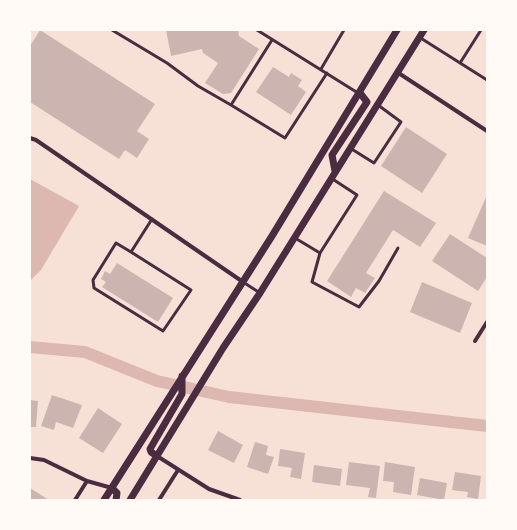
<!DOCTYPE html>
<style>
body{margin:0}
#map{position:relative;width:517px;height:530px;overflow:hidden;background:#f7e1d7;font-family:"Roboto Serif",serif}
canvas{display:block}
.frame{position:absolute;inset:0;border:31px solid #fffaf5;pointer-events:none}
</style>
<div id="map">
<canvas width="517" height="530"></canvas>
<div class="frame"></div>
</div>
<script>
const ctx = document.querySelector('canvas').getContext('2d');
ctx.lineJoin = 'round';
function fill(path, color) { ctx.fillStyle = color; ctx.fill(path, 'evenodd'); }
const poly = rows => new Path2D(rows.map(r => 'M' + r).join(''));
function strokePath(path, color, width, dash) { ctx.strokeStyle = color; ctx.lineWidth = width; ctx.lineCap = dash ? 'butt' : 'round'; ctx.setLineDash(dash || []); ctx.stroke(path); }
fill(poly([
 [30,179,79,206,41,270,30,281]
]), '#dcb8b0');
strokePath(poly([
 [30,347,85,352,157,381,229,397,487,426]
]), '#dcb8b0', 12);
fill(poly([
 [40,30,155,104,137,131,149,139,137,158,125,150,119,159,30,102,30,46],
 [166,30,238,30,239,36,259,49,231,93,223,94,205,83,218,63,203,53,202,49,171,56],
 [273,67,289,77,291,73,302,80,298,86,306,92,291,115,256,92],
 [406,127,447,154,422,193,381,166],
 [384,191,436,223,420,247,393,230,366,273,375,278,365,293,356,288,351,297,327,281],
 [487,195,487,246,468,238],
 [450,234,487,258,487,277,478,291,432,261],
 [117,263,173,298,158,322,102,287,106,282,101,279,105,271,110,274],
 [422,282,472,303,460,333,410,312],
 [52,395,82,405,73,428,56,422,54,430,41,426],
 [30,400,38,401,36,427,30,427],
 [98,408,122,424,103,453,79,438],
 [218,431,243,445,234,463,208,450],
 [255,442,268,446,266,455,274,457,268,474,247,467],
 [280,449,305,453,301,479,290,477,292,468,278,466],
 [349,462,380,466,376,498,368,497,370,488,346,485],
 [385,462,415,467,411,495,393,492,394,482,383,481],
 [314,465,342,469,340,486,312,482],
 [455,472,481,476,478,499,467,497,468,492,452,490],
 [420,478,447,483,444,500,417,495],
 [30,488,49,500,30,500]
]), '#ccb4b1');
strokePath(poly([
 [112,30,167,63,198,86,231,105,272,40],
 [257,30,358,93],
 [419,37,487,80],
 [460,63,481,30],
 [321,69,344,30],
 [231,105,285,138,327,73],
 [350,148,374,163,401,122,378,105],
 [295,238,320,253,357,195,331,178],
 [131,252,116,243,93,280,94,288,163,331,191,290,131,252,152,219],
 [320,253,312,282,359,307,379,281,398,248],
 [243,282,260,293]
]), '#4a2c40', 3);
strokePath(poly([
 [397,72,487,131],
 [30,138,36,140,243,282],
 [475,341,487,322],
 [157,456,209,489,240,500],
 [30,458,44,460,87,481,112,488],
 [75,500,87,481],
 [159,500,178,470]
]), '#4a2c40', 4);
strokePath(poly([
 [335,171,332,155,367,102,360,93],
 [157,456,151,452,150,449,182,394,182,376],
 [112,488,117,493,116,500],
 [104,500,272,236,397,30],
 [130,500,223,348,260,293,424,30]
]), '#4a2c40', 7);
</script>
